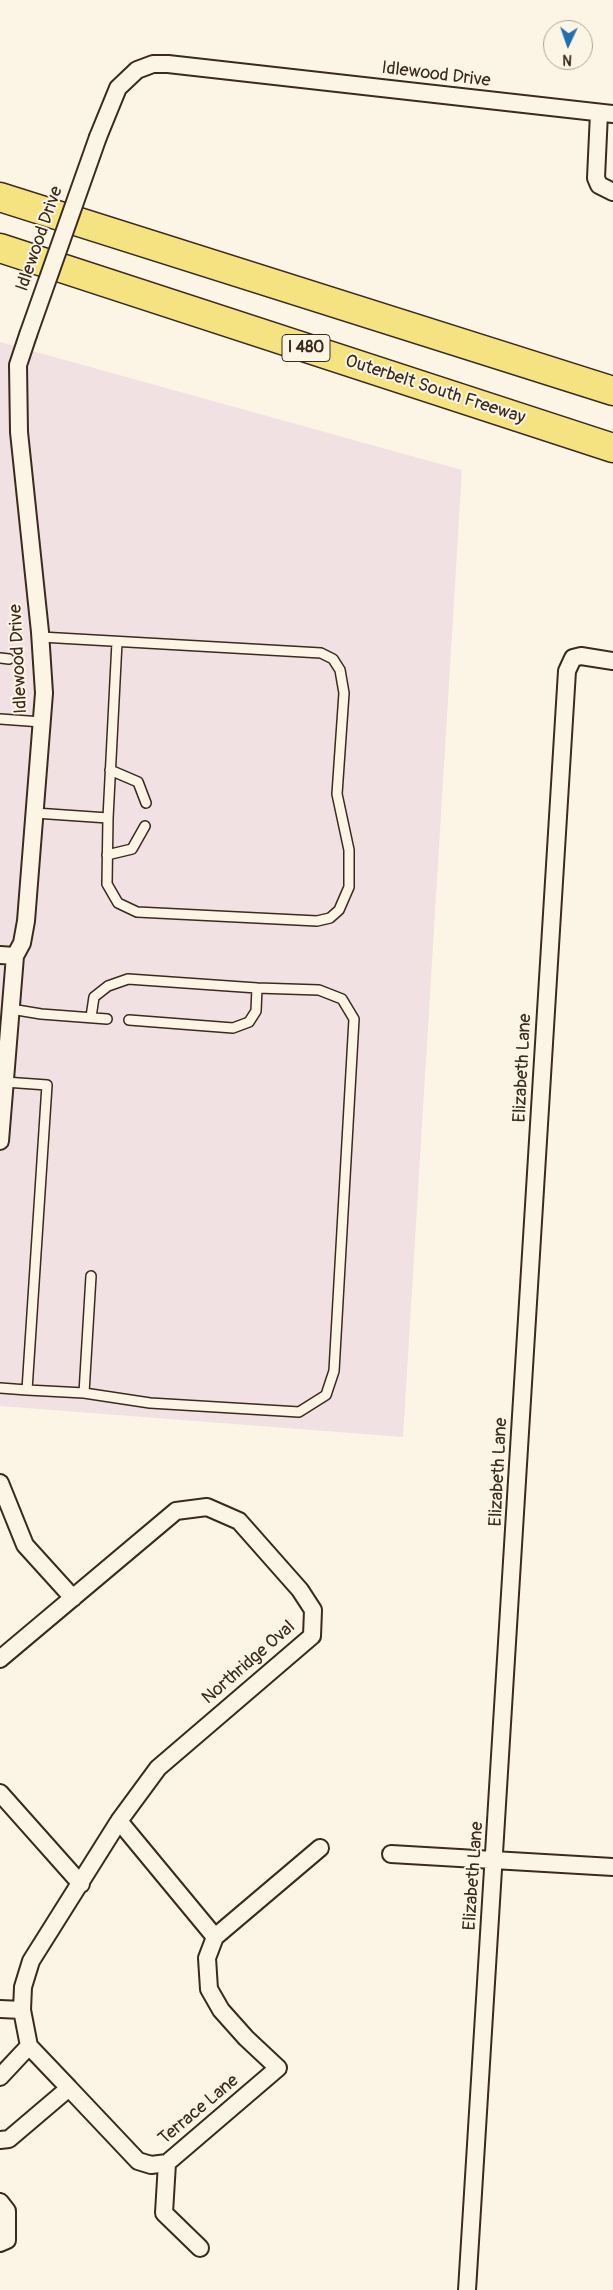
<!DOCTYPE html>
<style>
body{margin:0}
#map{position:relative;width:613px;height:2290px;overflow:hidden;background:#fcf5e5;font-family:Pangolin,sans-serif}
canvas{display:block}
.north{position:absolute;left:543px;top:20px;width:50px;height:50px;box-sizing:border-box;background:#fcf5e5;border:1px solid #afa495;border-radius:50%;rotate:183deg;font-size:14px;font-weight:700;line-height:20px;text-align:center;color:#3b2a1e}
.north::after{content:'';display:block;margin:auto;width:18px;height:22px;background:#1f6fb2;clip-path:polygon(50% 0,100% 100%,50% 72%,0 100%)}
</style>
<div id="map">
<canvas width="613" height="2290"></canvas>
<div class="north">N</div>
</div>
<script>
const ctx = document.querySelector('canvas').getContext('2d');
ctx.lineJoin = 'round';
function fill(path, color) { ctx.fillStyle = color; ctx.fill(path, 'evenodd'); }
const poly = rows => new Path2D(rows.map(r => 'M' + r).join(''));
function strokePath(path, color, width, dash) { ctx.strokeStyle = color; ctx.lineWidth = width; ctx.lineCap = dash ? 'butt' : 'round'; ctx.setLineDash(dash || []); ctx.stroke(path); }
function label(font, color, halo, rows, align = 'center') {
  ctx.font = font + ' Pangolin,sans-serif'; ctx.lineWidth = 4; ctx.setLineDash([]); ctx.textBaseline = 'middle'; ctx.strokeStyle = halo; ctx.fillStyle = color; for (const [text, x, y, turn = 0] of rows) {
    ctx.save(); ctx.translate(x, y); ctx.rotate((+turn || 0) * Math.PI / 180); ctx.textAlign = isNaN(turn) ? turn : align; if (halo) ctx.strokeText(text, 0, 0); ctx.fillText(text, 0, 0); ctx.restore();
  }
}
fill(poly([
 [0,342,462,470,403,1437,0,1406]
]), '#f2e1e2');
const lane = poly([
 [0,658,9,659],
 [0,719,42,722],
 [110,770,138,782,146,803],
 [35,813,108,818,107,884,118,903,137,912,317,921,330,918,339,910,349,887,349,850,337,794,344,693,340,670,333,659,321,653,41,637],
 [108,818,117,642],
 [107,855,132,849,145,826],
 [11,1009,41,1014,107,1019],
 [91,1017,94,997,108,986,128,979,257,988,256,1011,249,1022,233,1028,129,1020],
 [0,1388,27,1390,47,1085,5,1082],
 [27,1390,84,1393,91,1276],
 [84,1393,150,1403,299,1412,326,1395,334,1371,354,1019,342,999,319,990,257,988]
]);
const street = poly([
 [599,113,596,178,599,185,613,192],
 [98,137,118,88,137,70,153,64,168,64,613,114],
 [0,955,15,956],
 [0,1141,15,956,22,943,26,921,44,693,40,632,19,432,18,365,28,335],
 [0,1483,25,1545,73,1598],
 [0,1659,176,1511,207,1507,239,1521,300,1590,313,1610,312,1636,158,1768,119,1821,31,1961,23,1987,22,2010,29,2046],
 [0,1793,81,1884],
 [119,1821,215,1937],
 [391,1854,613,1867],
 [0,2009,22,2010],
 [29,2046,69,2088],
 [0,2077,29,2046],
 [0,2140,9,2139,69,2088,138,2161,151,2165,167,2163,278,2068,246,2038,221,2010,209,1989,207,1958,215,1937,320,1848],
 [167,2163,164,2213,200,2248],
 [0,2202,7,2211,7,2240,0,2243],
 [467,2290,567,671,573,658,581,656,613,661]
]);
const highway = poly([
 [0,197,613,391],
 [0,248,613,448]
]);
strokePath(lane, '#3b2a1e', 12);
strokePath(street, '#3b2a1e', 20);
strokePath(highway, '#3b2a1e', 31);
strokePath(lane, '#fcf5e5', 9);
strokePath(street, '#fcf5e5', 16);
strokePath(highway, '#f5e382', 28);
const streetBridge = poly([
 [28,335,98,137]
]);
strokePath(streetBridge, '#3b2a1e', 20, []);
strokePath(streetBridge, '#fcf5e5', 16);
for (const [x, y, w] of [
 [306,348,48]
]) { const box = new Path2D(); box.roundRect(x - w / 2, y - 13.5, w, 27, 4); ctx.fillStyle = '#fcf5e5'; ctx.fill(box); strokePath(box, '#3b2a1e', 1); }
label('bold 16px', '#3b2a1e', null, [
 ["I 480",306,348]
]);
label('18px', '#3b2a1e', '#fcf5e5', [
 ["Idlewood Drive",436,75,7],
 ["Idlewood Drive",40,239,-71],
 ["Outerbelt South Freeway",435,390,18],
 ["Idlewood Drive",19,659,-93],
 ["Elizabeth Lane",523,1068,-87],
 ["Elizabeth Lane",499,1472,-87],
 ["Northridge Oval",249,1663,-41],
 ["Elizabeth Lane",474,1876,-86],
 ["Terrace Lane",199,2110,-40]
]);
</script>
